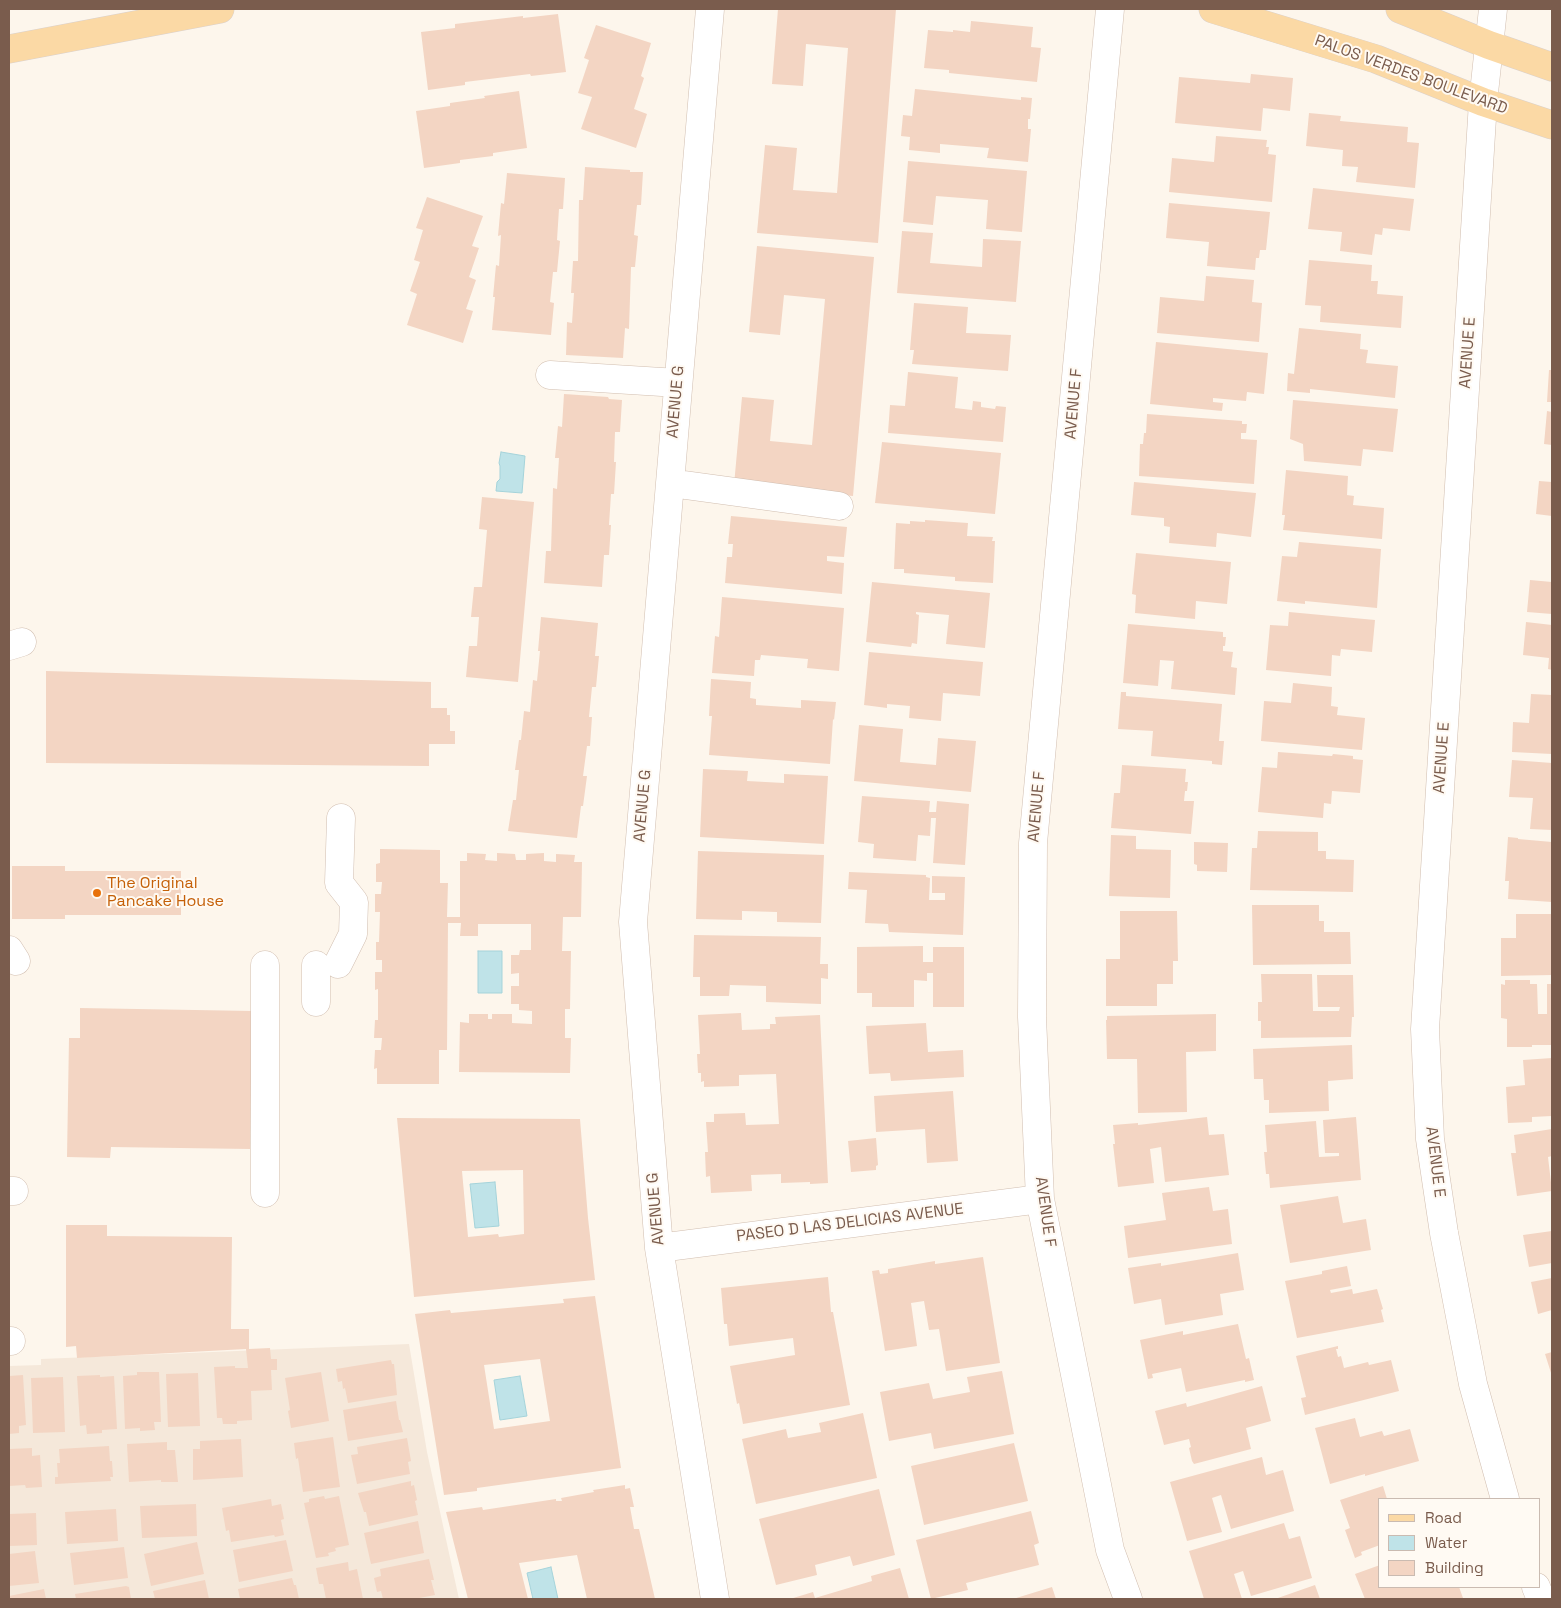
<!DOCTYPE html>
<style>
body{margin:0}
#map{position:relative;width:1561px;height:1608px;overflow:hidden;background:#fdf6ec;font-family:"Space Grotesk",sans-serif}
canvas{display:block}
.frame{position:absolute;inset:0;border:10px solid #7a5c4d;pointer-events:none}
.legend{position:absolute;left:1378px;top:1498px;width:162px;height:90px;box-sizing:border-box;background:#fffaf3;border:1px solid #cabbb1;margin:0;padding:6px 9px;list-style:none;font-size:15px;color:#7a5c4d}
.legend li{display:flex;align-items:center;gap:10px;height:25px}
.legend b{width:25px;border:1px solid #cabbb1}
</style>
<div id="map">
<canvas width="1561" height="1608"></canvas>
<div class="frame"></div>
<ul class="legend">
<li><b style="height:6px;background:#fbd9a5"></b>Road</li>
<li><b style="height:14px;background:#bfe3e8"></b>Water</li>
<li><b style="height:14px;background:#f3d5c3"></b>Building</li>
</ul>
</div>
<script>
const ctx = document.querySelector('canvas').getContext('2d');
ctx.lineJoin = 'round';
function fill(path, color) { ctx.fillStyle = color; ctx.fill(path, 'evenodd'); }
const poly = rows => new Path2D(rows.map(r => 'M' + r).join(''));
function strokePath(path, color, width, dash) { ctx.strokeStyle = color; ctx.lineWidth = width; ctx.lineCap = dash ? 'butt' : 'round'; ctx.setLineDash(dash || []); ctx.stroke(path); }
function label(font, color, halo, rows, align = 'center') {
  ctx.font = font + ' "Space Grotesk",sans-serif'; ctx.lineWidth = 4; ctx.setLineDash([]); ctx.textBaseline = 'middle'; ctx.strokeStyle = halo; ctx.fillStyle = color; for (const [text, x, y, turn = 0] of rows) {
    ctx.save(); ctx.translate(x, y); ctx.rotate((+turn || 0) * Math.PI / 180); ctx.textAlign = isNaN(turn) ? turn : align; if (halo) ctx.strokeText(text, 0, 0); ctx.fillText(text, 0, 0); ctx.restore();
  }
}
fill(poly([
 [409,1344,427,1452,459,1599,9,1599,9,1366,41,1365,41,1359]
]), '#f5e8da');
const water = poly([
 [501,452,525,456,522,493,496,491,497,482,500,479,500,466,499,463,501,452],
 [478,951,502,951,502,993,478,993,478,951],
 [495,1182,499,1226,475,1228,470,1184,495,1182],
 [520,1376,527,1416,500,1420,494,1380,520,1376],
 [551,1567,558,1599,533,1599,527,1573,551,1567]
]);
fill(water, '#bfe3e8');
strokePath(water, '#a5d3da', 1);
fill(poly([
 [778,9,896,9,878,243,757,233,765,145,797,148,793,190,837,193,848,48,806,44,803,86,772,84],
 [558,14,566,72,531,76,530,74,465,82,465,85,428,90,421,32,455,28,455,24,523,16,523,18],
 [971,21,1033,27,1031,47,1041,48,1037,82,949,73,949,70,924,68,928,30,953,32,953,30,970,32],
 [596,25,651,43,641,76,644,78,634,109,647,114,636,148,581,129,592,97,578,93,589,60,584,58],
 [1251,74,1293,78,1290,111,1263,108,1261,131,1175,123,1179,77,1250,83],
 [915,89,1021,100,1021,97,1032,98,1030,119,1028,119,1028,129,1031,129,1028,162,987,158,989,148,940,144,940,153,909,150,910,137,901,136,903,115,912,116],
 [519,91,527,148,493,153,493,156,460,160,460,163,424,168,416,111,450,106,450,103,485,98,484,96],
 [1309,113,1341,116,1340,121,1408,127,1407,142,1419,143,1415,188,1356,182,1358,167,1342,166,1343,150,1306,146],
 [1216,136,1267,140,1266,147,1269,147,1268,154,1276,155,1272,202,1169,192,1172,158,1214,162],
 [908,161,1027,171,1022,232,986,229,988,200,936,196,933,225,903,222],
 [585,167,630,170,630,172,643,172,641,205,637,205,634,235,638,236,635,267,631,267,629,329,625,328,623,358,566,355,567,322,572,323,574,293,571,293,573,261,578,261,579,200,583,200],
 [507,173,565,178,563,209,559,209,557,240,560,241,557,272,553,272,550,302,554,303,551,335,492,330,495,297,493,297,496,265,499,266,501,235,498,236,501,203,504,204],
 [1313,188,1414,199,1410,231,1383,228,1382,235,1375,234,1372,255,1340,251,1342,232,1308,229],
 [427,197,483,216,472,246,479,248,469,277,476,280,466,309,473,311,463,343,407,325,417,294,410,291,420,262,414,260,423,230,416,228],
 [1169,203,1270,212,1266,250,1260,250,1259,258,1256,258,1255,270,1207,266,1209,242,1166,238],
 [902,231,933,233,930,263,982,267,983,239,1021,241,1016,302,897,293],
 [757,246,874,257,853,496,734,485,742,397,774,400,770,441,812,445,825,299,784,295,780,335,749,332],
 [1309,260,1372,265,1371,281,1378,281,1377,294,1403,296,1401,328,1320,322,1321,306,1305,305],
 [1206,276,1254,280,1252,302,1262,303,1259,342,1157,333,1160,297,1204,301],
 [914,303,968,307,966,333,1011,335,1008,371,912,364,914,350,910,350],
 [1299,328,1361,334,1360,349,1368,350,1366,363,1398,366,1395,398,1310,389,1310,393,1287,391,1288,373,1294,374],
 [1156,342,1268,353,1264,394,1247,392,1246,401,1213,398,1213,402,1223,403,1222,411,1150,404],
 [1549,370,1552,370,1552,402,1547,402],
 [908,372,958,377,955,408,972,410,973,401,981,402,981,407,995,409,996,406,1006,407,1003,442,888,433,890,405,905,406],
 [564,394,608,397,609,399,622,400,620,432,615,432,614,462,616,462,614,494,611,494,609,525,611,525,609,555,604,555,602,587,544,583,546,551,551,551,553,488,557,489,559,458,555,458,558,426,562,427],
 [1293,400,1398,409,1393,452,1363,449,1361,466,1304,461,1303,444,1290,439],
 [1547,411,1552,412,1552,445,1544,444],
 [1147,414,1242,421,1242,424,1247,424,1246,433,1241,433,1241,439,1257,440,1254,484,1139,476,1140,444,1143,444,1144,433,1146,433],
 [882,442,1001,453,995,514,875,503],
 [1286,470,1348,476,1347,495,1354,496,1353,505,1384,508,1382,539,1283,530,1285,515,1282,515],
 [1539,481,1552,482,1552,516,1536,514],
 [1134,482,1256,493,1251,537,1217,533,1216,547,1169,543,1170,527,1164,526,1164,518,1131,515],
 [482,497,534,502,518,682,466,677,469,646,477,646,479,617,471,617,474,587,482,587,487,530,479,529],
 [731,516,847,527,844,557,827,556,827,561,844,563,842,594,725,583,727,557,732,557,733,544,728,544],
 [925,520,968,523,967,536,993,537,992,541,995,541,993,583,955,581,955,577,904,573,904,569,894,569,896,523,910,524,910,521,925,522],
 [1299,542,1381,549,1377,608,1305,601,1305,604,1277,601,1282,556,1297,557],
 [1136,553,1231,562,1227,604,1196,601,1195,619,1135,613,1136,595,1132,594],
 [1530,580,1552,582,1552,614,1527,612],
 [872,582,990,593,985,648,946,644,949,615,916,612,916,614,919,615,917,644,912,643,911,647,866,642],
 [722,597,844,608,839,671,807,668,808,659,761,655,760,660,755,660,754,676,712,673,715,636,719,637],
 [1289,612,1375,620,1372,652,1341,649,1340,656,1332,655,1331,676,1266,670,1270,625,1288,626],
 [541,617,598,623,595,656,599,656,596,687,592,687,589,717,592,717,590,746,587,746,583,776,587,776,583,806,581,806,577,838,508,831,513,800,516,800,519,770,515,770,519,740,521,740,524,711,530,712,533,680,537,681,540,651,538,651],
 [1526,622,1552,625,1552,670,1548,669,1549,658,1523,655],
 [1128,624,1223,632,1223,637,1226,637,1225,646,1223,646,1223,651,1233,652,1231,667,1237,668,1235,695,1171,689,1174,661,1160,660,1158,686,1123,683],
 [869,652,983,662,980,696,943,693,941,721,909,718,910,706,887,704,887,708,864,705],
 [46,671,431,682,431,708,447,708,447,715,450,715,450,731,455,731,455,744,429,744,429,766,46,763],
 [711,679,751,682,750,698,756,699,756,705,801,708,801,700,836,702,834,720,833,719,830,764,709,755,712,716,709,716],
 [1293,683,1332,687,1331,706,1338,707,1337,715,1365,718,1362,750,1261,741,1264,701,1291,703],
 [1121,692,1126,692,1126,696,1222,704,1219,741,1224,741,1222,765,1212,764,1212,761,1151,756,1153,731,1118,729],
 [1531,694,1552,695,1552,754,1512,752,1513,722,1529,723],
 [859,725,903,729,900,762,936,765,938,738,976,741,971,792,854,781],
 [1278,752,1332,756,1333,754,1353,756,1353,759,1363,760,1360,793,1332,791,1331,804,1324,803,1323,818,1258,812,1262,767,1277,768],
 [1512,760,1552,763,1552,830,1530,829,1533,798,1509,797],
 [1122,765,1186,769,1185,782,1188,782,1187,791,1185,791,1184,801,1194,801,1191,834,1111,828,1114,793,1120,793],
 [703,769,748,771,747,781,784,783,784,774,828,776,824,844,700,837],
 [862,796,930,801,929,812,936,812,937,801,969,804,965,865,933,863,936,818,931,818,930,836,918,835,916,861,873,858,874,844,858,842],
 [1258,831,1318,832,1318,851,1326,851,1326,859,1354,860,1353,892,1250,890,1252,848,1257,848],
 [1111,835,1136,836,1136,849,1171,850,1170,898,1109,896],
 [1508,837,1518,838,1518,839,1552,842,1552,902,1508,899,1509,881,1505,881],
 [1194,842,1228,843,1227,872,1197,871,1197,865,1194,864],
 [380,849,440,850,440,883,448,883,447,917,460,917,460,861,467,861,467,853,486,854,485,860,497,861,497,853,515,854,516,860,526,860,526,854,544,853,544,861,556,862,556,854,575,855,574,862,582,862,581,917,563,917,562,951,571,951,570,1009,565,1009,565,1038,571,1038,570,1073,459,1072,460,1022,469,1023,469,1014,488,1014,488,1019,492,1019,492,1014,512,1014,512,1023,532,1024,532,1011,519,1010,519,1004,511,1004,511,986,519,986,519,973,511,974,511,955,519,955,520,950,531,950,531,924,478,924,478,936,460,936,461,923,448,923,447,1050,439,1050,439,1084,377,1084,377,1068,374,1069,375,1050,381,1050,382,1038,374,1038,375,1020,378,1020,378,989,375,990,375,972,382,972,382,960,376,960,376,942,379,942,380,912,375,912,375,894,381,894,382,882,376,882,376,864,380,863],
 [698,851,824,855,821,923,777,922,777,912,742,911,742,920,696,919],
 [12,866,65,866,65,871,181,871,181,915,65,915,65,919,12,919],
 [849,872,926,875,926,877,930,878,929,900,945,900,945,893,932,893,932,876,965,877,963,935,889,932,888,924,865,923,867,890,848,889],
 [1252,905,1319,905,1319,921,1324,921,1324,932,1350,932,1351,964,1253,965],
 [1120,911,1177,911,1178,961,1173,961,1173,984,1157,984,1157,1006,1106,1006,1106,959,1120,959],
 [1516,914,1552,914,1552,975,1501,976,1501,938,1516,938],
 [694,935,821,937,820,964,828,964,828,979,821,978,821,1004,766,1002,766,986,730,985,729,996,700,996,700,977,693,977],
 [923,946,923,962,933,962,933,947,964,947,964,1007,933,1007,933,973,927,973,927,981,914,980,914,1007,872,1007,872,993,857,993,857,947],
 [1261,974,1312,974,1313,1011,1339,1011,1340,1007,1318,1007,1317,975,1353,975,1354,1017,1352,1017,1351,1037,1261,1038,1261,1021,1258,1021,1258,1002,1262,1002],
 [1505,980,1530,980,1530,984,1537,984,1538,1014,1547,1014,1547,984,1552,984,1552,1045,1532,1045,1532,1047,1507,1047,1507,1019,1501,1018,1501,984,1505,985],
 [80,1008,252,1011,250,1149,111,1147,110,1158,67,1157,69,1038,80,1038],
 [741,1013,742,1030,770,1029,770,1024,776,1024,775,1017,820,1015,828,1183,810,1184,810,1182,781,1183,781,1174,751,1175,752,1191,711,1193,710,1176,706,1177,705,1152,708,1152,706,1122,714,1122,714,1114,745,1113,746,1125,779,1124,776,1074,739,1075,739,1086,704,1087,704,1081,701,1082,701,1073,698,1073,697,1054,700,1054,698,1015],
 [1216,1014,1216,1051,1186,1052,1187,1112,1138,1113,1137,1059,1107,1059,1106,1020,1107,1020,1107,1016],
 [926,1023,928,1052,963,1050,964,1077,891,1081,890,1073,869,1074,866,1026],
 [1352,1045,1353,1079,1328,1081,1329,1111,1269,1113,1269,1100,1264,1100,1263,1079,1254,1079,1253,1049],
 [1552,1058,1552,1116,1532,1117,1532,1122,1508,1123,1506,1087,1525,1085,1523,1060],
 [953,1091,958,1161,927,1163,925,1129,876,1132,874,1096],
 [1207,1117,1209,1135,1224,1134,1229,1175,1165,1182,1161,1147,1150,1149,1154,1183,1118,1187,1113,1144,1115,1144,1113,1125,1138,1123,1138,1125],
 [1356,1117,1361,1180,1270,1188,1269,1174,1266,1174,1264,1152,1267,1152,1265,1125,1316,1121,1319,1157,1339,1156,1339,1153,1325,1153,1323,1120],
 [397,1118,580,1119,588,1218,595,1280,414,1297],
 [523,1170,524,1234,499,1237,498,1234,468,1237,462,1171],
 [1552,1129,1552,1156,1548,1157,1552,1191,1517,1196,1511,1153,1516,1153,1514,1135],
 [876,1138,878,1165,876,1166,876,1170,851,1172,848,1141],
 [1209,1187,1213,1211,1228,1209,1232,1244,1128,1258,1124,1226,1166,1220,1162,1193],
 [1338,1196,1343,1223,1366,1219,1371,1250,1290,1263,1280,1205],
 [66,1225,107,1225,107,1236,232,1237,231,1329,249,1329,249,1349,270,1348,271,1359,277,1359,277,1370,271,1370,272,1390,251,1391,252,1420,237,1421,237,1424,223,1424,222,1418,217,1418,214,1367,235,1366,235,1368,248,1368,246,1349,77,1358,76,1346,66,1347],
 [1552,1231,1552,1263,1529,1267,1523,1235],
 [1238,1253,1244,1290,1220,1294,1223,1315,1165,1325,1161,1299,1134,1304,1128,1268,1161,1263,1161,1266],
 [983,1257,1000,1363,946,1371,939,1329,929,1330,924,1301,911,1303,917,1346,885,1351,872,1271,879,1270,880,1274,888,1273,888,1269,935,1261,935,1264],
 [1347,1266,1351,1286,1330,1290,1331,1293,1352,1289,1353,1294,1377,1289,1383,1309,1381,1310,1384,1322,1297,1338,1285,1281,1322,1274,1322,1271],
 [828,1277,831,1312,833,1312,850,1405,743,1424,739,1403,737,1404,730,1366,795,1355,793,1338,729,1346,727,1324,724,1324,721,1288],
 [1552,1278,1552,1310,1538,1314,1531,1282],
 [595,1296,621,1468,477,1488,477,1491,444,1495,415,1314,450,1310,451,1313,564,1303,563,1299],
 [540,1359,550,1421,494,1429,484,1365],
 [1238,1324,1246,1359,1249,1358,1254,1380,1245,1382,1245,1380,1186,1392,1181,1368,1152,1374,1153,1378,1148,1379,1140,1340,1183,1331,1183,1335],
 [1338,1346,1338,1349,1336,1349,1338,1357,1341,1356,1344,1368,1368,1362,1369,1365,1391,1360,1399,1391,1305,1415,1301,1398,1306,1397,1296,1356],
 [1552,1352,1552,1376,1545,1354],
 [391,1360,392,1364,394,1364,397,1395,348,1403,345,1388,343,1389,342,1381,338,1382,336,1369],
 [1002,1371,1014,1434,934,1449,931,1433,889,1441,880,1392,929,1383,933,1399,970,1392,967,1377],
 [137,1372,159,1372,161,1422,154,1422,155,1430,140,1431,140,1428,125,1429,123,1376,137,1375],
 [321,1372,329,1421,291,1428,288,1411,290,1410,285,1378],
 [198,1373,200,1426,168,1427,166,1374],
 [23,1375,26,1425,19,1426,19,1433,9,1434,9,1376],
 [100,1375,100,1377,114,1376,117,1429,102,1430,102,1433,87,1434,86,1425,80,1426,77,1376],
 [63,1377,65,1432,33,1433,31,1378],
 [1262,1386,1271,1421,1246,1428,1251,1449,1194,1464,1192,1461,1189,1448,1191,1447,1189,1439,1164,1445,1155,1411,1186,1403,1187,1407],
 [396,1401,399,1420,400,1420,403,1432,348,1441,343,1410],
 [863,1413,877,1478,756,1504,742,1439,786,1429,788,1438,821,1432,819,1423],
 [1355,1418,1360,1437,1382,1431,1384,1436,1410,1429,1419,1461,1365,1476,1365,1474,1330,1484,1315,1428],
 [333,1437,340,1487,303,1492,298,1458,296,1459,294,1443],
 [407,1438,411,1461,408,1462,410,1474,357,1484,351,1455,358,1454,357,1447],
 [241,1439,243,1477,193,1480,193,1449,200,1449,200,1441],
 [167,1442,167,1450,175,1450,178,1482,161,1482,161,1480,129,1482,127,1444],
 [1014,1443,1028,1501,924,1525,911,1466],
 [109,1446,110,1461,112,1461,113,1477,110,1477,111,1481,55,1484,55,1477,58,1477,57,1463,60,1463,59,1449],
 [32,1448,32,1456,40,1455,42,1487,26,1488,25,1485,9,1486,9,1449],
 [1262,1457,1266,1475,1283,1470,1294,1511,1231,1529,1221,1495,1212,1498,1222,1532,1187,1541,1170,1482],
 [411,1481,411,1486,414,1485,417,1500,415,1501,418,1515,369,1526,366,1512,364,1512,358,1493],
 [625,1485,625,1489,630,1488,634,1507,630,1507,634,1529,639,1529,655,1599,587,1599,577,1555,519,1563,528,1599,468,1599,446,1512,482,1507,483,1510,556,1499,556,1501,562,1501,561,1498,594,1492,593,1490],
 [1383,1486,1387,1499,1380,1499,1380,1545,1361,1552,1362,1555,1355,1558,1345,1530,1350,1528,1340,1500],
 [879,1489,895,1555,853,1566,850,1556,815,1565,817,1575,776,1585,759,1519],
 [324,1496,325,1499,339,1496,349,1545,335,1548,336,1551,328,1553,329,1556,316,1558,304,1503,309,1502,309,1499],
 [271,1499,272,1506,281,1504,284,1519,281,1520,284,1535,275,1537,274,1535,231,1542,229,1530,226,1531,222,1508],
 [196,1504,197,1536,142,1538,140,1506],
 [116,1509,118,1541,67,1544,65,1512],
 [1031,1511,1039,1543,1034,1545,1039,1565,966,1583,968,1590,931,1599,916,1540],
 [36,1513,37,1545,9,1546,9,1514],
 [418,1521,424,1553,371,1564,364,1533],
 [1284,1523,1289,1539,1300,1536,1312,1578,1251,1596,1243,1571,1234,1574,1242,1599,1204,1599,1189,1551],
 [286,1540,293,1571,239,1582,233,1550],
 [197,1542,204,1574,151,1586,144,1554],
 [124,1547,128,1578,74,1585,70,1553],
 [35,1551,39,1583,9,1586,9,1554],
 [429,1559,434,1580,431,1580,435,1595,414,1599,383,1599,381,1591,377,1592,374,1578,381,1576,380,1569],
 [348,1562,349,1571,357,1569,363,1599,326,1599,323,1584,319,1584,316,1568],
 [1380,1565,1380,1587,1459,1587,1463,1598,1458,1599,1365,1599,1355,1574],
 [900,1568,909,1599,790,1599,813,1592,815,1598,872,1581,871,1576],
 [292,1578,294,1585,296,1585,299,1599,240,1599,238,1589],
 [205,1580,209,1599,155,1599,153,1591],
 [1315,1585,1320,1599,1275,1599],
 [126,1586,129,1587,131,1599,76,1599,75,1594],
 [1052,1587,1056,1599,1013,1599],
 [44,1589,46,1599,9,1599,9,1596]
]), '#f3d5c3');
const minor = poly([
 [710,9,633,922,659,1248,715,1599],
 [1110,9,1033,843,1032,1017,1040,1199,1110,1550,1128,1599],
 [1493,9,1483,102,1425,1029,1430,1139,1444,1233,1473,1384,1505,1499],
 [550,375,678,383],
 [670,483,839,506],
 [9,646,22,642],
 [9,950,16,961],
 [338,964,353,934,354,902,339,883,341,818],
 [316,1002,316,965],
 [9,1191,14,1191],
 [265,1193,265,965],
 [659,1248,1040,1199],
 [9,1341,11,1341],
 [1536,1587,1541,1599]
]);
const major = poly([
 [1213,9,1376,59,1483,102,1552,125],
 [1400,9,1489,45,1552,67],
 [9,49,220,9]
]);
strokePath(minor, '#d1beb0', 29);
strokePath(major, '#dad1cd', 29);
strokePath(minor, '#fff', 28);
strokePath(major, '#fbd9a5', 28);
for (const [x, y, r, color] of [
 [97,893,5,"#e8710a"]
]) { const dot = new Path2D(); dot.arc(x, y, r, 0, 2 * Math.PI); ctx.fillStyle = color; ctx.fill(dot); strokePath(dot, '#fffaf3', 2); }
label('16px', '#7a5c4d', '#fffaf3', [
 ["PALOS VERDES BOULEVARD",1411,75,20],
 ["AVENUE E",1468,353,-86],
 ["AVENUE G",676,402,-85],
 ["AVENUE F",1074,404,-85],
 ["AVENUE E",1442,758,-86],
 ["AVENUE G",643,806,-85],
 ["AVENUE F",1037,807,-85],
 ["AVENUE E",1435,1162,83],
 ["AVENUE G",656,1209,-95],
 ["AVENUE F",1045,1212,82],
 ["PASEO D LAS DELICIAS AVENUE",850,1223,-7]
]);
label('16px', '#c56008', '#fffaf3', [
 ["The Original",107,884],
 ["Pancake House",107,902]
], 'left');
</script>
